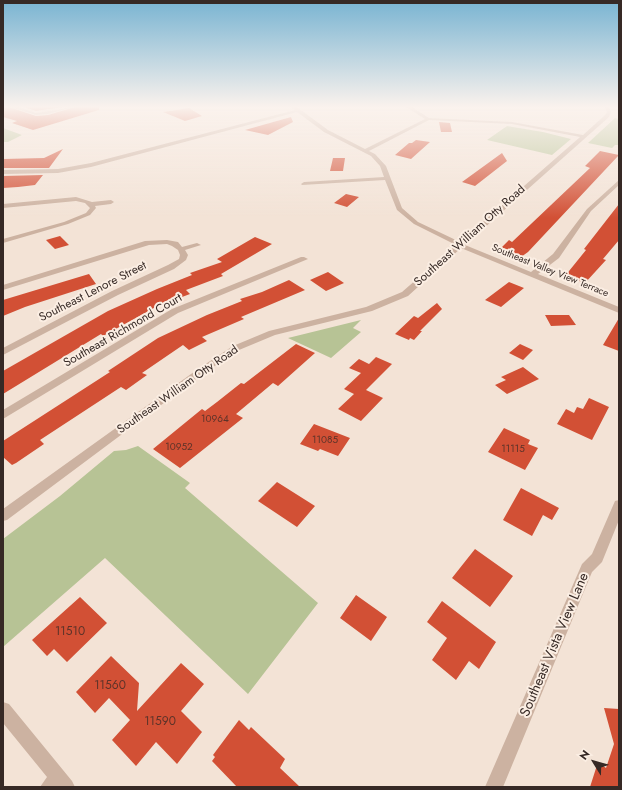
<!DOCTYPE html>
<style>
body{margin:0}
#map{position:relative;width:622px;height:790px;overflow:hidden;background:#f3e3d6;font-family:Jost,sans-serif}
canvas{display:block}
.frame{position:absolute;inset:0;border:4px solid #362925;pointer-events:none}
.north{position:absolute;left:574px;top:742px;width:40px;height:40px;-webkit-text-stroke:3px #fbeee3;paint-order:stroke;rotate:307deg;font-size:11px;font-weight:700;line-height:16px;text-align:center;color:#362925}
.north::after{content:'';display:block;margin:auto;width:14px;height:18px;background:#362925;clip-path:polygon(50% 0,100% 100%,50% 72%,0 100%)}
</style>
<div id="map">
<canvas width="622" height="790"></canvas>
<div class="frame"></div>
<div class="north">N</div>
</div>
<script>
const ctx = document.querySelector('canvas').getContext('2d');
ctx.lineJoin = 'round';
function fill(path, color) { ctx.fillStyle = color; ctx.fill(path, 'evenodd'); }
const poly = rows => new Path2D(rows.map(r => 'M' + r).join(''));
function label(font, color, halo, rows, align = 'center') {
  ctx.font = font + ' Jost,sans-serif'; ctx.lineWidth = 4; ctx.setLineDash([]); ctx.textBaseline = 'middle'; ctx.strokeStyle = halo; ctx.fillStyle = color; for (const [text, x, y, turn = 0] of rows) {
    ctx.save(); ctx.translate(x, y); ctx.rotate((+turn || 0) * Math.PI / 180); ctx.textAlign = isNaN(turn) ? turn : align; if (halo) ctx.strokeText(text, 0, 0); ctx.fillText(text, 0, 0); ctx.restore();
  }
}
fill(poly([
 [615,118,619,119,619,145,615,145,612,148,588,143],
 [507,126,543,132,571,139,552,155,487,140],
 [3,128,22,135,8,142,3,142],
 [361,320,353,328,361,332,331,358,288,338],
 [138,446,190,483,185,488,318,603,248,694,105,558,3,647,3,539,60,496,114,451,126,450]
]), '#b7c395');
fill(poly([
 [3,107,9,107,36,116,48,115,75,107,99,107,99,110,33,130,12,123,17,121,3,117],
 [24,107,62,107,36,111],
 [189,108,202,116,185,121,163,112],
 [291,117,293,122,268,135,245,130],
 [439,122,450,123,452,132,441,132],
 [416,140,430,142,411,159,395,155,409,143,412,143],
 [63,149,49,168,3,168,3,159,44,158],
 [600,151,619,155,528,252,521,257,499,250,509,240,512,242,590,168,585,166],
 [502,153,507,161,475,186,462,182],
 [333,158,345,158,343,171,330,171],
 [3,175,3,176,43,175,35,185,18,187,3,188],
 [346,194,359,197,347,207,334,203],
 [619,204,619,240,603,259,606,260,585,283,565,276,586,250,584,249],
 [60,236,69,245,55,249,46,240],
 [255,237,272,244,221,274,223,276,186,290,190,294,174,300,172,298,103,336,101,334,3,394,3,371,108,311,157,289,192,275,190,273,222,262,217,259],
 [328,272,344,283,326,291,310,280],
 [89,274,96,284,25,307,3,316,3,300],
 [289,280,305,290,241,317,244,319,202,337,207,341,189,350,183,345,142,373,147,375,126,390,121,387,40,440,44,444,16,463,12,465,3,457,3,441,110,372,108,371,158,338,207,315,242,301,240,299,262,292],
 [509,282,524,288,501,307,485,300],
 [437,303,442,309,420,331,422,331,414,340,410,338,409,340,395,334,414,316,418,318],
 [545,315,569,315,576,325,551,326],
 [619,318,619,351,603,345],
 [296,344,315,353,278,386,273,383,236,414,243,418,180,468,153,449,202,409,205,411,217,402,241,383,244,384],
 [520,344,533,350,523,360,509,353],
 [376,357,392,364,366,390,383,398,361,421,338,409,354,394,344,389,361,373,349,368,359,359,369,364],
 [523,367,539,379,507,394,495,385,506,380,501,377],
 [589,398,609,407,592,440,557,424,566,409,574,413,577,407,583,409],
 [314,424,350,438,338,456,320,449,318,451,300,444],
 [504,428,530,440,528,444,538,448,525,470,488,452],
 [277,482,315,506,297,527,258,501],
 [521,488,559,508,552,520,543,515,532,536,503,520],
 [475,549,513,576,490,607,452,578],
 [356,595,387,617,371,641,340,618],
 [80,597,107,623,67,662,54,649,47,656,32,640],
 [442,601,496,642,479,669,469,661,456,680,432,660,447,638,427,622],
 [111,656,139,683,137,711,181,663,204,684,181,711,202,732,177,764,156,742,136,766,112,740,130,720,109,698,95,713,76,692],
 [604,708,619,709,619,787,590,787,598,762,606,768,614,744],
 [239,720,249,730,251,727,285,759,280,768,300,787,237,787,212,761,215,757,213,755]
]), '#d25035');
fill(poly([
 [18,107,36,113,74,107,48,114,36,115,10,107,18,107],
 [291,107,297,107,328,130,365,149,425,119,406,107,412,107,429,118,512,122,583,135,605,115,607,112,605,107,609,107,611,112,609,117,465,245,531,272,553,254,587,209,619,180,619,185,591,211,559,258,538,274,619,307,619,313,461,248,408,296,372,311,275,335,239,350,204,373,7,520,3,521,3,509,198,369,233,346,269,331,366,307,402,292,456,245,414,224,397,210,385,180,302,185,301,184,304,182,384,177,380,166,371,156,324,132,297,112,91,167,58,173,3,174,3,170,58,169,91,163,295,110,291,107],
 [429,120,512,124,580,137,460,242,418,222,402,208,386,166,375,154,369,151,429,120],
 [76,197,92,202,111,200,114,202,111,204,95,206,96,208,90,215,68,224,3,243,3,239,64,222,86,213,90,208,85,203,76,201,3,208,3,204,76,197],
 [167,240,178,242,182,247,197,243,201,245,185,250,188,255,186,260,174,269,118,295,3,355,3,348,112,291,168,265,179,259,180,255,178,250,172,246,167,244,149,245,3,290,3,285,145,241,167,240],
 [301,257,304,257,308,259,178,313,3,419,3,410,172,309,301,257],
 [619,500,619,520,602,562,592,572,503,787,485,787,582,564,592,554,615,501,619,500],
 [3,702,9,704,72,781,75,787,40,787,47,777,3,723,3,702]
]), '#ccb2a1');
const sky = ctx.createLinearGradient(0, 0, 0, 218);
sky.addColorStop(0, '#79b4d2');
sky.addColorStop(0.49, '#faf2ed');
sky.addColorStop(1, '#faf2ed00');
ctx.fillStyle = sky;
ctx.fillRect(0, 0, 622, 218);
label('10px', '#362925', '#fbeee3', [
 ["Southeast Valley View Terrace",550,271,22]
]);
label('10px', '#5d3329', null, [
 ["10964",215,420],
 ["11085",325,441],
 ["10952",179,448],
 ["11115",513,450]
]);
label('12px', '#362925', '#fbeee3', [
 ["Southeast William Otty Road",470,236,-42],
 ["Southeast Lenore Street",93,292,-27],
 ["Southeast Richmond Court",123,331,-30],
 ["Southeast William Otty Road",178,390,-35]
]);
label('12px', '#5d3329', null, [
 ["11510",70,632],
 ["11560",110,686],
 ["11590",160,722]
]);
label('14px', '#362925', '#fbeee3', [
 ["Southeast Vista View Lane",555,645,-67]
]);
</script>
